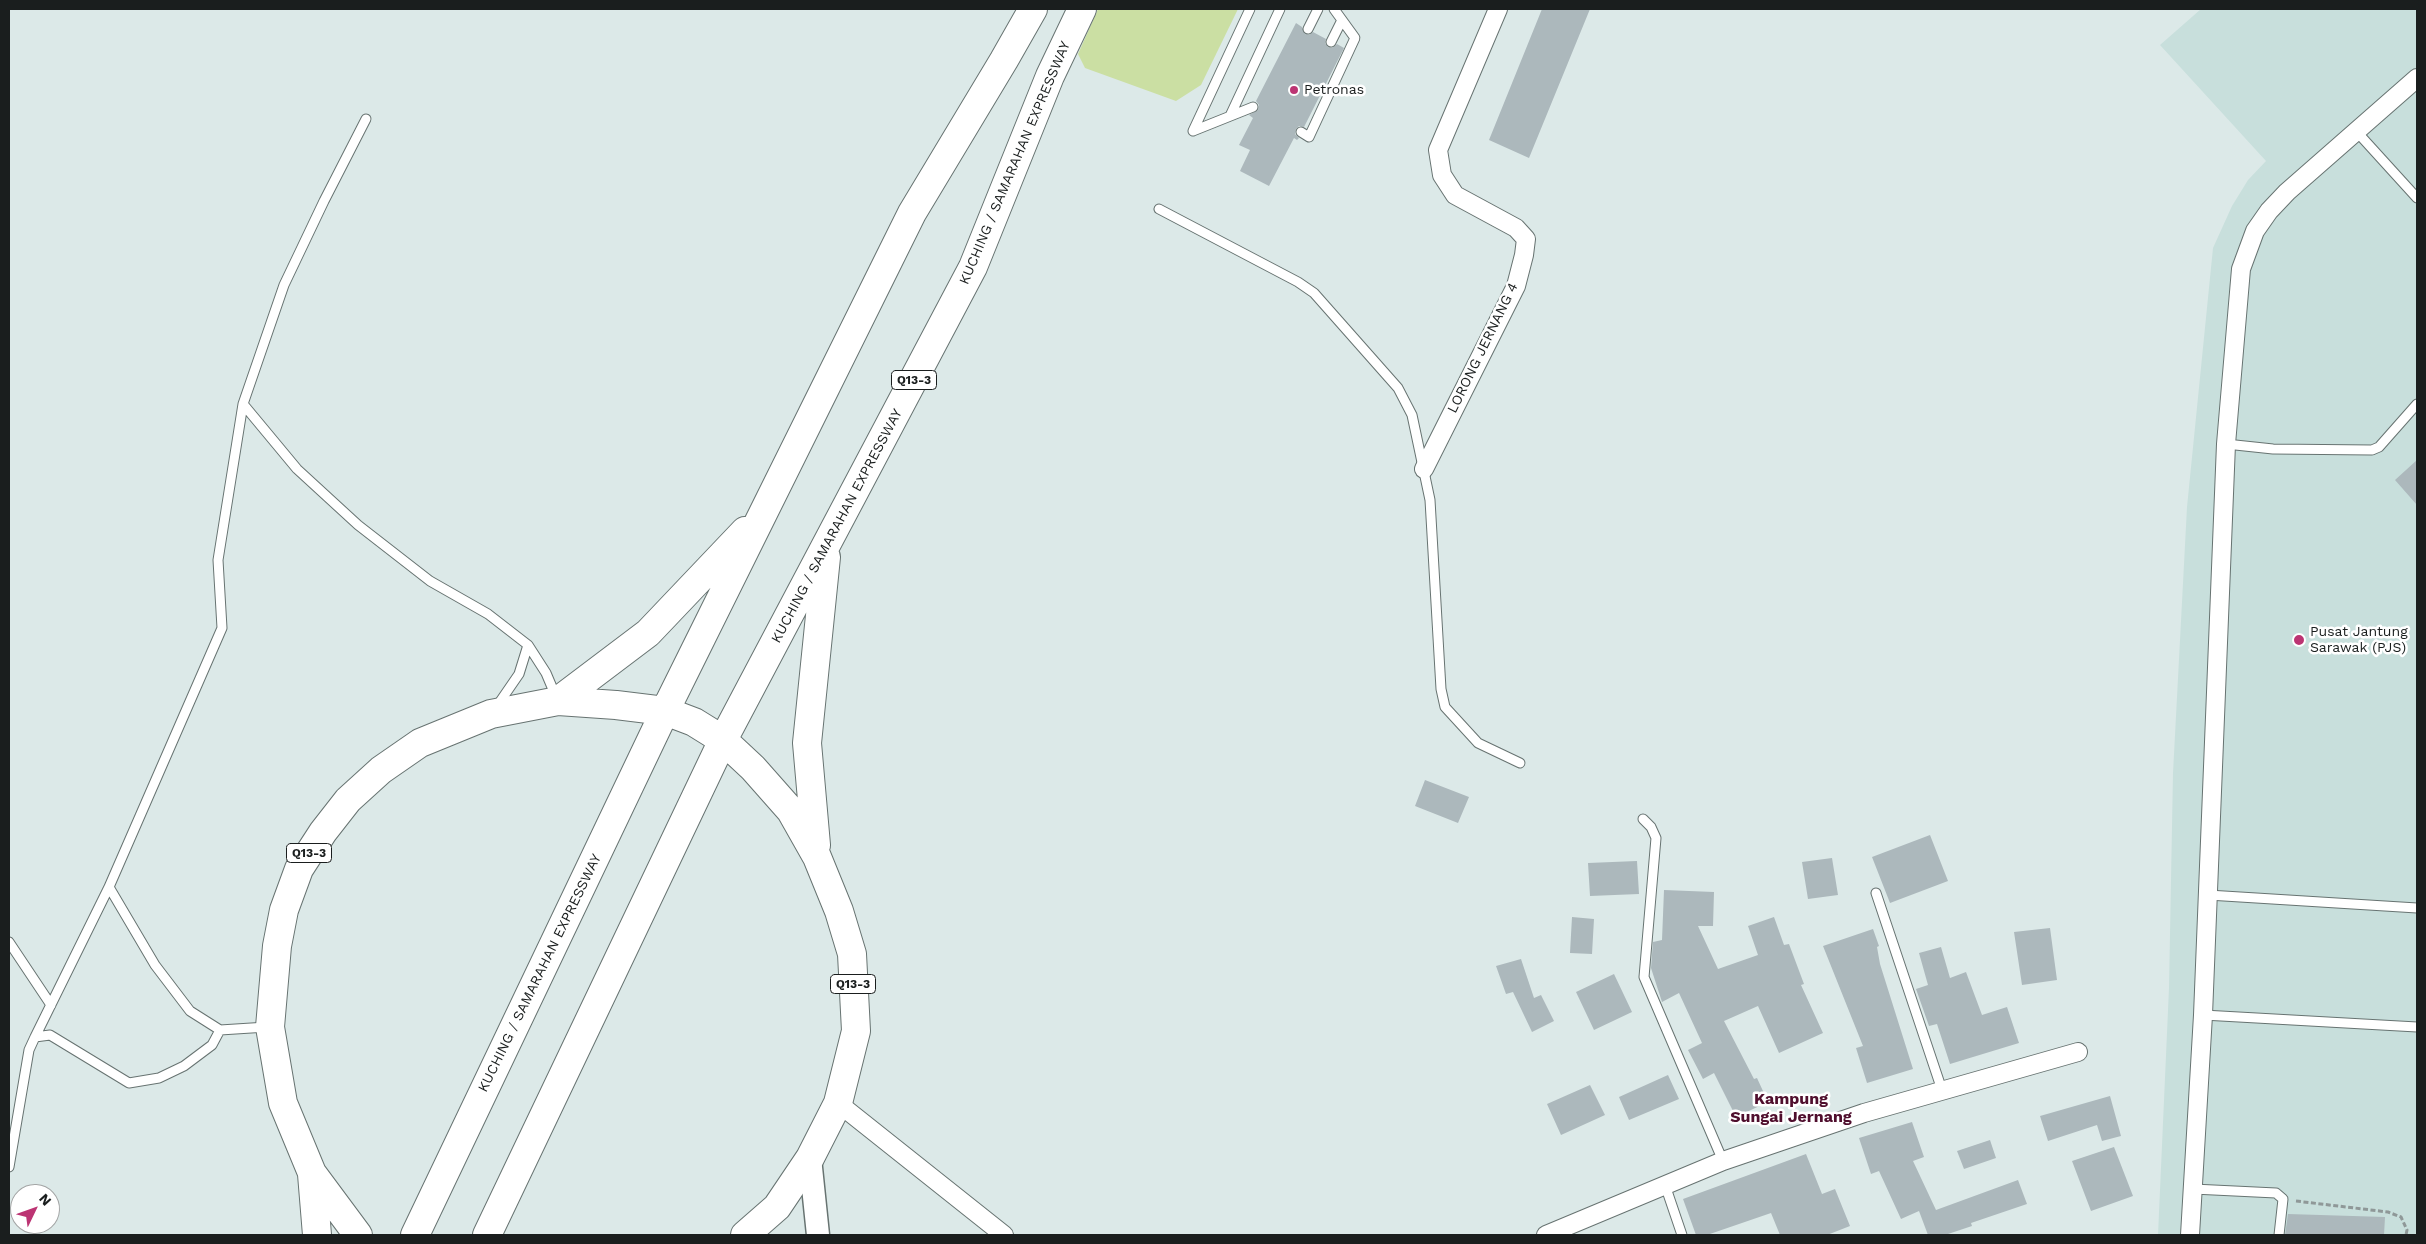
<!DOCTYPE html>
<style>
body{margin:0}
#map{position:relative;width:2426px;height:1244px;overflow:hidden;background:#dce9e8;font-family:"Work Sans",sans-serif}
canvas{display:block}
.frame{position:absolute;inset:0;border:10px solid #1a1e1e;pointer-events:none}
.north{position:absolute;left:10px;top:1184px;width:50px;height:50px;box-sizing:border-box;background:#fff;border:1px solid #a3a5a5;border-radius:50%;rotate:48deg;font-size:14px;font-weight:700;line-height:20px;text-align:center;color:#1a1e1e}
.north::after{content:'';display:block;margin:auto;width:18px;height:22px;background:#bc3473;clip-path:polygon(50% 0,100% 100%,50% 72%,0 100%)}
</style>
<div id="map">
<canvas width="2426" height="1244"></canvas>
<div class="frame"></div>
<div class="north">N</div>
</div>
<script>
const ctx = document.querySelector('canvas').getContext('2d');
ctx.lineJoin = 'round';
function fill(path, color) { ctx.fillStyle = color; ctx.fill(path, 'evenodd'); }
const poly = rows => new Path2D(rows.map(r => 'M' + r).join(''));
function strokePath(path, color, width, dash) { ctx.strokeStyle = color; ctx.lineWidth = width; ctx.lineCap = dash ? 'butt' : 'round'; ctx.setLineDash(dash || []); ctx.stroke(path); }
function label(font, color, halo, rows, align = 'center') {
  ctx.font = font + ' "Work Sans",sans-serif'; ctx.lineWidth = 5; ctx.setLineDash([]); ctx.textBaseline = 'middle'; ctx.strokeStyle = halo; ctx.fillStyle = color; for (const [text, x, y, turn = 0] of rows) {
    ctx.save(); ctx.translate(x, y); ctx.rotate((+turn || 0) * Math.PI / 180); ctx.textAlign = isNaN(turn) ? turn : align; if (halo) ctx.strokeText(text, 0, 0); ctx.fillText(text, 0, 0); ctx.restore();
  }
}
fill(poly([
 [2201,9,2417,9,2417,1235,2158,1235,2169,988,2173,773,2187,507,2213,248,2232,206,2248,180,2266,161,2160,45]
]), '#c8dfdc');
fill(poly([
 [1098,9,1238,9,1201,85,1176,101,1085,68,1078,54]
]), '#cbdfa3');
fill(poly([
 [1542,9,1590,9,1529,158,1489,140],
 [1296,23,1302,27,1305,34,1309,35,1313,32,1326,39,1325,43,1328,47,1332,48,1337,44,1344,48,1304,127,1299,126,1296,129,1295,134,1299,138,1297,140,1294,138,1269,186,1240,171,1250,150,1239,145,1253,118,1249,115,1258,110,1259,105,1256,101],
 [2417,460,2417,505,2395,480],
 [1425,780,1469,797,1458,823,1415,806],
 [1930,835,1948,881,1890,903,1872,857],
 [1832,858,1838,895,1808,899,1802,862],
 [1637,861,1639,894,1590,896,1588,863],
 [1664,890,1714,892,1713,926,1698,926,1718,969,1758,955,1748,926,1774,917,1784,945,1789,944,1804,984,1801,985,1823,1033,1779,1053,1758,1006,1724,1021,1754,1079,1757,1078,1768,1102,1736,1117,1714,1073,1703,1079,1688,1050,1702,1043,1679,993,1662,1002,1651,968,1653,942,1662,940],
 [1572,917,1594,919,1592,954,1570,953],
 [2050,928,2057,980,2022,985,2014,932],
 [1873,929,1879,946,1877,947,1880,964,1913,1069,1867,1083,1856,1048,1863,1046,1823,946],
 [1941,947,1950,978,1966,972,1982,1015,2007,1007,2019,1043,1950,1064,1937,1024,1929,1026,1916,989,1928,985,1919,953],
 [1521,959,1534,998,1541,995,1554,1021,1532,1032,1513,992,1506,994,1496,966],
 [1614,974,1632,1012,1594,1030,1576,992],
 [1668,1075,1679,1099,1629,1120,1619,1097],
 [1590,1085,1605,1115,1561,1135,1547,1104],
 [2110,1096,2121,1136,2102,1141,2097,1125,2048,1141,2040,1116],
 [1912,1122,1924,1157,1913,1161,1936,1210,2018,1180,2027,1204,1971,1223,1972,1226,1945,1235,1928,1235,1919,1211,1901,1219,1879,1171,1871,1174,1859,1138],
 [1990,1140,1996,1158,1964,1169,1957,1151],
 [2114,1147,2133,1196,2091,1211,2072,1161],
 [1806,1154,1822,1194,1835,1189,1850,1226,1827,1235,1780,1235,1771,1213,1707,1235,1696,1235,1683,1199],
 [2288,1214,2385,1217,2384,1235,2285,1235]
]), '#acb8bc');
const service = poly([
 [1308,29,1318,9],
 [1331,42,1342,20],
 [1230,116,1280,9],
 [1193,131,1250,9],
 [1193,131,1253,107],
 [1301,132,1309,137,1355,38,1334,9],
 [2357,132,2417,198],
 [1159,209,1298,282,1314,293,1398,388,1412,415,1430,500,1441,689,1445,707,1478,743,1520,763],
 [243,404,297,469,358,525,430,581,488,614,528,645,546,673,557,699],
 [2226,444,2273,449,2372,450,2379,447,2417,404],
 [497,706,519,674,528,645],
 [1643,819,1651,827,1656,838,1644,977,1723,1161],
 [1876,893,1942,1090],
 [2208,895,2417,908],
 [9,942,51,1005],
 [2203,1015,2417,1027],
 [267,1027,220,1030,190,1011,155,965,109,887,222,628,218,560,243,404,284,285,324,201,366,119],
 [35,1037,109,887],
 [9,1167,29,1050,35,1037,50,1035,129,1083,159,1078,184,1066,212,1045,220,1030],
 [1665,1185,1682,1235],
 [2193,1189,2276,1193,2283,1199,2279,1235]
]);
const minor = poly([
 [1424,469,1516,286,1524,255,1526,239,1516,228,1455,195,1442,175,1438,150,1498,9],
 [838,1103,1004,1235],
 [1546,1235,1723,1161,1864,1113,2078,1052],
 [2190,1235,2203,1015,2226,444,2241,269,2255,231,2269,211,2287,192,2417,78]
]);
const tertiary = poly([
 [810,1158,818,1235]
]);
const trunk = poly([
 [558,701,648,633,745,531],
 [816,845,807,743,826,557],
 [312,1174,317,1235],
 [358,1235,312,1173,283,1103,270,1027,277,946,284,910,299,869,323,832,348,800,381,770,420,743,491,714,558,701,616,705,665,711,694,722,723,740,753,768,791,811,817,857,839,911,852,954,856,1031,838,1103,810,1158,777,1207,745,1235],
 [415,1235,665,711,912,213,1004,60,1033,9],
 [487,1235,723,740,973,267,1050,76,1082,9]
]);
strokePath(service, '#677371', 11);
strokePath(minor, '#677371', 20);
strokePath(tertiary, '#677371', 25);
strokePath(trunk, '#677371', 30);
strokePath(poly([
 [2296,1201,2388,1212,2401,1217,2407,1230,2406,1235]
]), '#8f9898', 3, [5, 2.5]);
strokePath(service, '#fff', 9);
strokePath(minor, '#fff', 18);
strokePath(tertiary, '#fff', 22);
strokePath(trunk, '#fff', 28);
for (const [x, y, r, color] of [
 [1294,90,5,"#bc3473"],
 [2299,640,6,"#bc3473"]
]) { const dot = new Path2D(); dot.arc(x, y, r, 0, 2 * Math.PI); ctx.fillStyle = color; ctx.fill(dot); strokePath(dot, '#fff', 2); }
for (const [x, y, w] of [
 [914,380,45],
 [309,853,45],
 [853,984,45]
]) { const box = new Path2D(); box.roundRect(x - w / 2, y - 9.5, w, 19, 4); ctx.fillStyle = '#fff'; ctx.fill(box); strokePath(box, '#1a1e1e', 1); }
label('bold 12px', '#1a1e1e', null, [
 ["Q13-3",914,380],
 ["Q13-3",309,853],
 ["Q13-3",853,984]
]);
label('14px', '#1a1e1e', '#fff', [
 ["Petronas",1304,90],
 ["Pusat Jantung",2310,632],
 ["Sarawak (PJS)",2310,648]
], 'left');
label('14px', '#1a1e1e', '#fff', [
 ["KUCHING / SAMARAHAN EXPRESSWAY",1015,163,-67],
 ["LORONG JERNANG 4",1483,348,-64],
 ["KUCHING / SAMARAHAN EXPRESSWAY",837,526,-62],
 ["KUCHING / SAMARAHAN EXPRESSWAY",540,973,-64]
]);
label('bold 16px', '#4f0e2d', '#fff', [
 ["Kampung",1791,1099],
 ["Sungai Jernang",1791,1117]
]);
</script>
